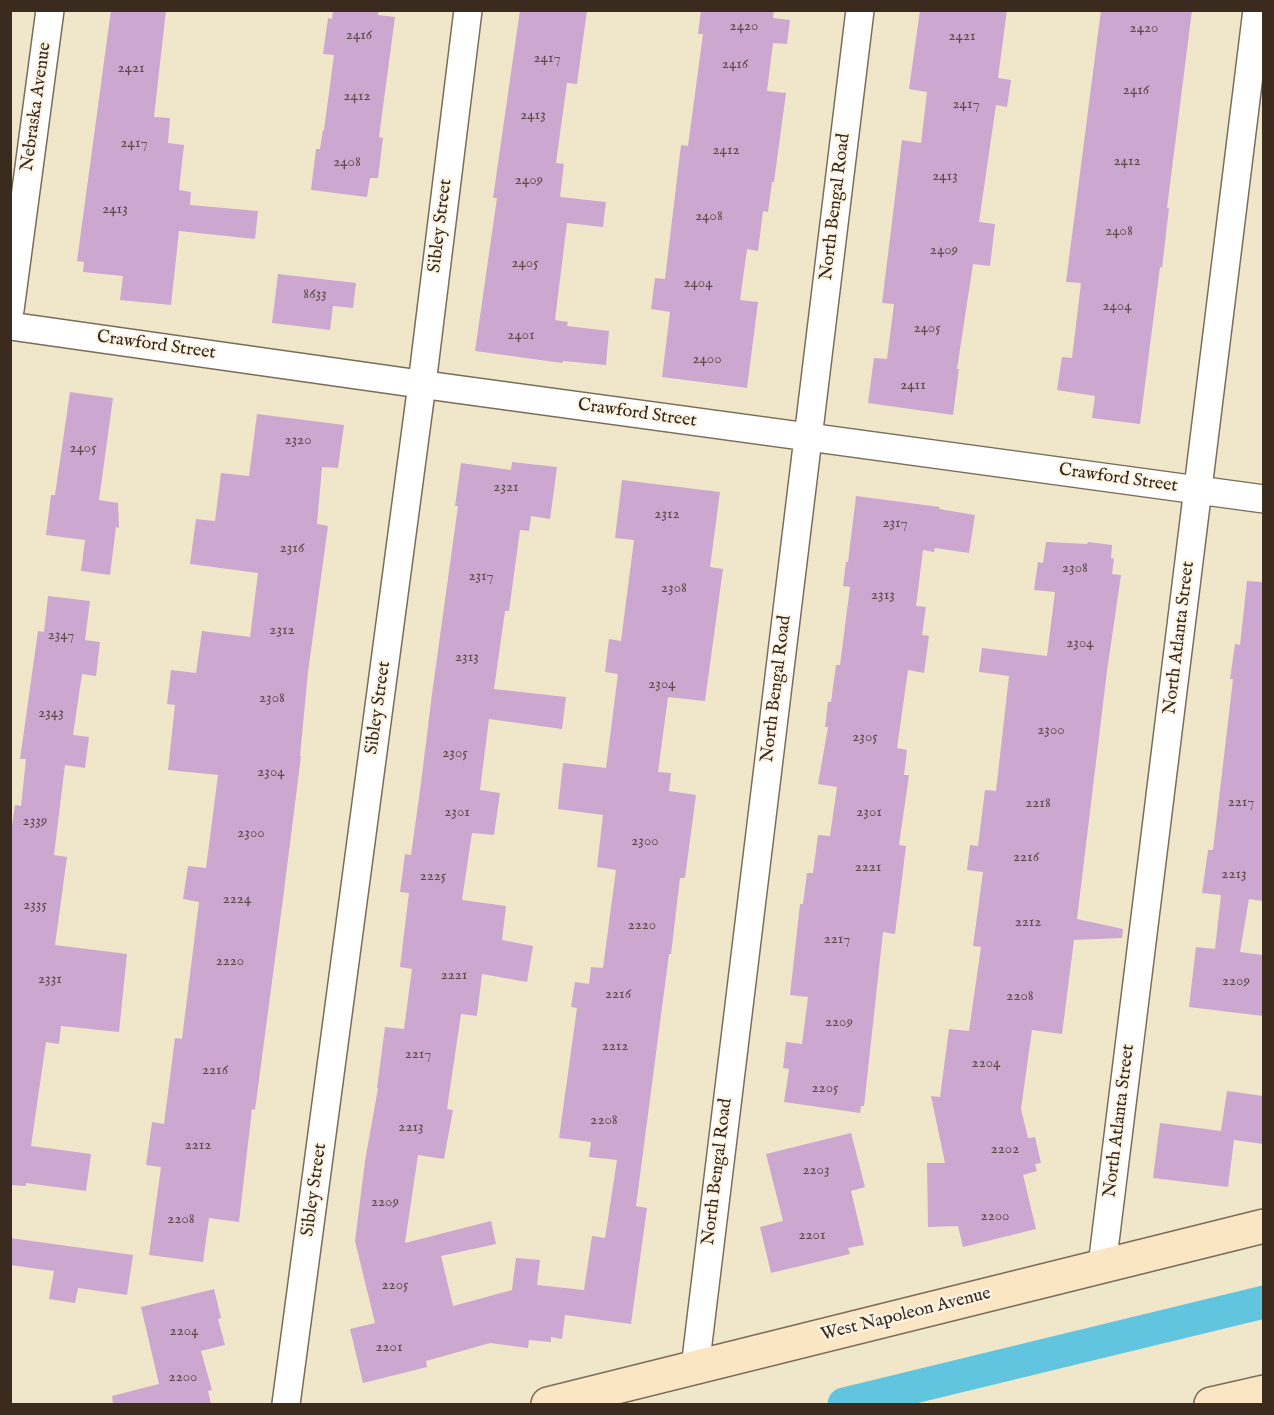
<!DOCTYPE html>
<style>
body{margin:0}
#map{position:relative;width:1274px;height:1415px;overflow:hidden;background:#f0e7ca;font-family:"IM FELL English",serif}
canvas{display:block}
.frame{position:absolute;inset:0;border:12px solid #3b2a1e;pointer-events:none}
</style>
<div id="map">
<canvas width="1274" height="1415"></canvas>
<div class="frame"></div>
</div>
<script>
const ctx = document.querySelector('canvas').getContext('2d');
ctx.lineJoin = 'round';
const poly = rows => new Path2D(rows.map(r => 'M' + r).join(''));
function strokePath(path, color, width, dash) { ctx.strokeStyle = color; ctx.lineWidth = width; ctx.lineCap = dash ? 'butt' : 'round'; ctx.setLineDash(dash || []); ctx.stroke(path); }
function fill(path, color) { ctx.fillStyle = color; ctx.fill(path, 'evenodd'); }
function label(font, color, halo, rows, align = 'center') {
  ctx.font = font + ' "IM FELL English",serif'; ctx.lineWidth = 4.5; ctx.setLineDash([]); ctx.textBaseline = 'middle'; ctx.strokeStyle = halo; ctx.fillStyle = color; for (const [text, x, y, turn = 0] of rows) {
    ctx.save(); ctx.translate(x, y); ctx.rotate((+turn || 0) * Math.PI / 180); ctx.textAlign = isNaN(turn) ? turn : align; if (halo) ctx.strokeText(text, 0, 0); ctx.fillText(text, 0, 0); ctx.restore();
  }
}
strokePath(poly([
 [844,1404,1264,1302]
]), '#61c5df', 33);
fill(poly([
 [111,10,166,10,154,117,170,118,168,143,184,145,179,190,191,192,190,205,258,211,255,239,179,231,171,305,120,300,123,276,83,272,84,262,77,261],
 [333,10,379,10,378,15,395,17,379,137,383,138,378,178,370,178,367,197,311,190,316,149,320,149,323,130,324,130,334,55,323,54,328,18,332,19],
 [520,10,587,10,577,84,567,83,556,163,564,164,560,197,606,202,603,227,567,223,555,320,568,322,567,326,609,331,606,365,563,361,562,363,475,351,497,198,493,198],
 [701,10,774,10,773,18,790,20,787,44,773,43,767,91,786,93,774,182,772,182,768,212,763,211,758,251,747,249,740,300,758,302,747,388,662,377,670,312,651,309,655,278,665,279,681,145,688,146,703,34,698,34],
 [920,10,1007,10,998,78,1011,80,1007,107,996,105,979,222,995,224,990,266,973,264,957,369,959,369,953,415,868,403,874,358,887,359,894,304,882,303,902,140,921,143,927,92,909,89],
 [1101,10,1192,10,1167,208,1169,208,1162,268,1160,267,1140,424,1092,418,1095,396,1057,390,1062,357,1072,358,1081,283,1066,282],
 [278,274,356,283,353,308,333,306,330,330,272,323],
 [70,392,113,398,99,500,118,503,119,528,116,527,110,575,81,571,85,540,46,535,51,495,55,495],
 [257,414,344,425,338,468,322,467,317,524,328,526,308,672,300,756,301,756,284,891,255,1110,252,1109,239,1222,209,1218,203,1262,149,1255,161,1167,146,1165,152,1122,164,1124,175,1038,182,1039,199,902,183,899,188,866,206,868,218,775,168,770,175,705,167,704,171,670,196,673,202,631,250,637,258,573,190,564,196,519,215,521,221,473,249,476],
 [512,462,557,467,550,519,531,516,529,531,520,530,509,611,505,611,494,689,566,697,562,729,489,719,480,790,500,793,494,835,472,833,462,900,506,906,502,940,533,946,527,982,482,974,477,1016,461,1014,447,1109,453,1110,444,1159,418,1155,405,1243,491,1221,496,1244,441,1256,453,1306,512,1290,516,1258,540,1260,537,1285,584,1290,592,1236,605,1238,617,1160,589,1157,591,1142,559,1138,577,1008,571,1007,575,982,589,984,591,967,603,968,616,870,597,867,603,815,558,809,563,763,606,768,618,674,605,672,609,639,621,641,634,540,615,538,622,480,720,492,710,567,723,569,705,701,668,697,658,772,671,773,669,791,696,795,685,878,680,878,671,954,669,954,636,1206,647,1208,631,1324,565,1315,562,1339,551,1337,551,1342,529,1340,528,1348,490,1343,426,1361,427,1367,363,1383,350,1329,375,1323,355,1241,365,1161,378,1088,377,1088,385,1027,404,1029,412,969,400,967,409,893,400,892,405,854,411,855,421,783,432,694,458,506,455,506,461,463,511,470],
 [856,496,940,507,939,509,975,515,969,553,935,548,934,552,923,550,916,606,926,607,922,635,929,636,924,673,908,670,897,748,907,750,904,775,909,775,899,845,906,846,895,934,883,932,864,1106,861,1106,860,1113,784,1102,789,1069,783,1068,786,1042,802,1044,808,997,790,995,800,904,803,904,807,873,813,873,818,835,830,836,837,787,818,784,828,727,825,727,828,702,831,702,836,665,840,665,850,587,843,586,846,562,848,562],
 [1046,542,1087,544,1088,542,1112,545,1111,558,1114,559,1112,574,1121,575,1107,671,1077,919,1123,929,1122,938,1074,940,1062,1034,1032,1030,1021,1109,1028,1138,1035,1137,1041,1163,1035,1164,1037,1171,1023,1175,1036,1229,963,1247,958,1226,928,1227,927,1163,945,1163,931,1096,940,1097,949,1029,969,1031,981,947,973,946,983,872,967,870,970,845,978,846,985,790,996,791,1009,676,979,672,982,648,1047,656,1055,592,1034,590,1038,562,1043,563],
 [1247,581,1263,582,1263,901,1249,899,1240,952,1263,955,1263,1016,1189,1007,1196,947,1215,949,1221,895,1202,893,1208,850,1213,850,1233,679,1230,679,1235,644,1240,645],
 [48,596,90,601,85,640,100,642,96,676,82,674,73,735,89,737,85,768,65,765,54,855,67,857,55,945,127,954,119,1032,61,1026,59,1044,46,1042,31,1146,91,1154,86,1191,26,1183,26,1186,10,1185,10,839,15,805,21,806,26,759,20,759,38,631,44,632],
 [1227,1091,1263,1096,1263,1144,1234,1140,1228,1187,1153,1178,1160,1123,1221,1131],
 [851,1133,865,1187,851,1191,864,1245,848,1248,850,1254,771,1273,760,1227,783,1221,766,1154],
 [10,1238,133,1255,127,1295,78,1288,75,1303,49,1299,54,1271,10,1265],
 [214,1289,221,1318,218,1319,225,1345,201,1351,212,1390,208,1391,211,1404,113,1404,112,1396,159,1384,141,1307]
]), '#cca8d0');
const minor = poly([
 [10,310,50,10],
 [10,326,448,388,1264,499],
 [1102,1266,1257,10],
 [695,1368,860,10],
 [286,1404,422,384,468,10]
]);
const secondary = poly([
 [548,1404,1264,1226],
 [1211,1404,1264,1392]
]);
strokePath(minor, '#7a6c5a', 30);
strokePath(secondary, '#7a6c5a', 36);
strokePath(minor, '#fff', 27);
strokePath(secondary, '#fbe6c3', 33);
label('15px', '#5f4a4a', null, [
 ["2420",744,27],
 ["2420",1144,29],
 ["2416",359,36],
 ["2421",962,37],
 ["2417",547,59],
 ["2416",735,65],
 ["2421",131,69],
 ["2416",1136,91],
 ["2412",357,97],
 ["2417",966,105],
 ["2413",533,116],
 ["2417",134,144],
 ["2412",726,151],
 ["2412",1127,162],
 ["2408",347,163],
 ["2413",945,177],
 ["2409",529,181],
 ["2413",115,210],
 ["2408",709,217],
 ["2408",1119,232],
 ["2409",944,251],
 ["2405",525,264],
 ["2404",698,284],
 ["8633",315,295],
 ["2404",1117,307],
 ["2405",927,329],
 ["2401",521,336],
 ["2400",707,360],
 ["2411",913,386],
 ["2320",298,441],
 ["2405",83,449],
 ["2321",506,488],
 ["2312",667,515],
 ["2317",895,524],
 ["2316",292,549],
 ["2308",1075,569],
 ["2317",481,577],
 ["2308",674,589],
 ["2313",883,596],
 ["2312",282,631],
 ["2347",61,636],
 ["2304",1080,644],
 ["2313",467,658],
 ["2304",662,685],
 ["2308",272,699],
 ["2343",51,714],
 ["2300",1051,731],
 ["2305",865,738],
 ["2305",455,754],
 ["2304",271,773],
 ["2217",1241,803],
 ["2218",1038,804],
 ["2301",457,813],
 ["2301",869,813],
 ["2339",35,822],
 ["2300",251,834],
 ["2300",645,842],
 ["2216",1026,858],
 ["2221",868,868],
 ["2213",1234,875],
 ["2225",433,877],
 ["2224",237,900],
 ["2335",35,906],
 ["2212",1028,923],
 ["2220",642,926],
 ["2217",837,940],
 ["2220",230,962],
 ["2221",454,976],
 ["2331",50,980],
 ["2209",1236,982],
 ["2216",618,995],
 ["2208",1020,997],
 ["2209",839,1023],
 ["2212",615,1047],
 ["2217",418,1055],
 ["2204",986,1064],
 ["2216",215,1071],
 ["2205",825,1089],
 ["2208",604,1121],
 ["2213",411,1128],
 ["2212",198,1146],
 ["2202",1005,1150],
 ["2203",816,1171],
 ["2209",385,1203],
 ["2200",995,1217],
 ["2208",181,1220],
 ["2201",812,1236],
 ["2205",395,1286],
 ["2204",184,1332],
 ["2201",389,1348],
 ["2200",183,1378]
]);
label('18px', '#3b2a1e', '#fcf5e5', [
 ["Nebraska Avenue",37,107,-82],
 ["North Bengal Road",836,207,-83],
 ["Sibley Street",441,226,-83],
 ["Crawford Street",156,346,8],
 ["Crawford Street",637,414,8],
 ["Crawford Street",1118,479,8],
 ["North Atlanta Street",1180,638,-83],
 ["North Bengal Road",777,689,-83],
 ["Sibley Street",379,708,-82],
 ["North Atlanta Street",1120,1121,-83],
 ["North Bengal Road",718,1172,-83],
 ["Sibley Street",315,1190,-82],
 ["West Napoleon Avenue",906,1315,-14]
]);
</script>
